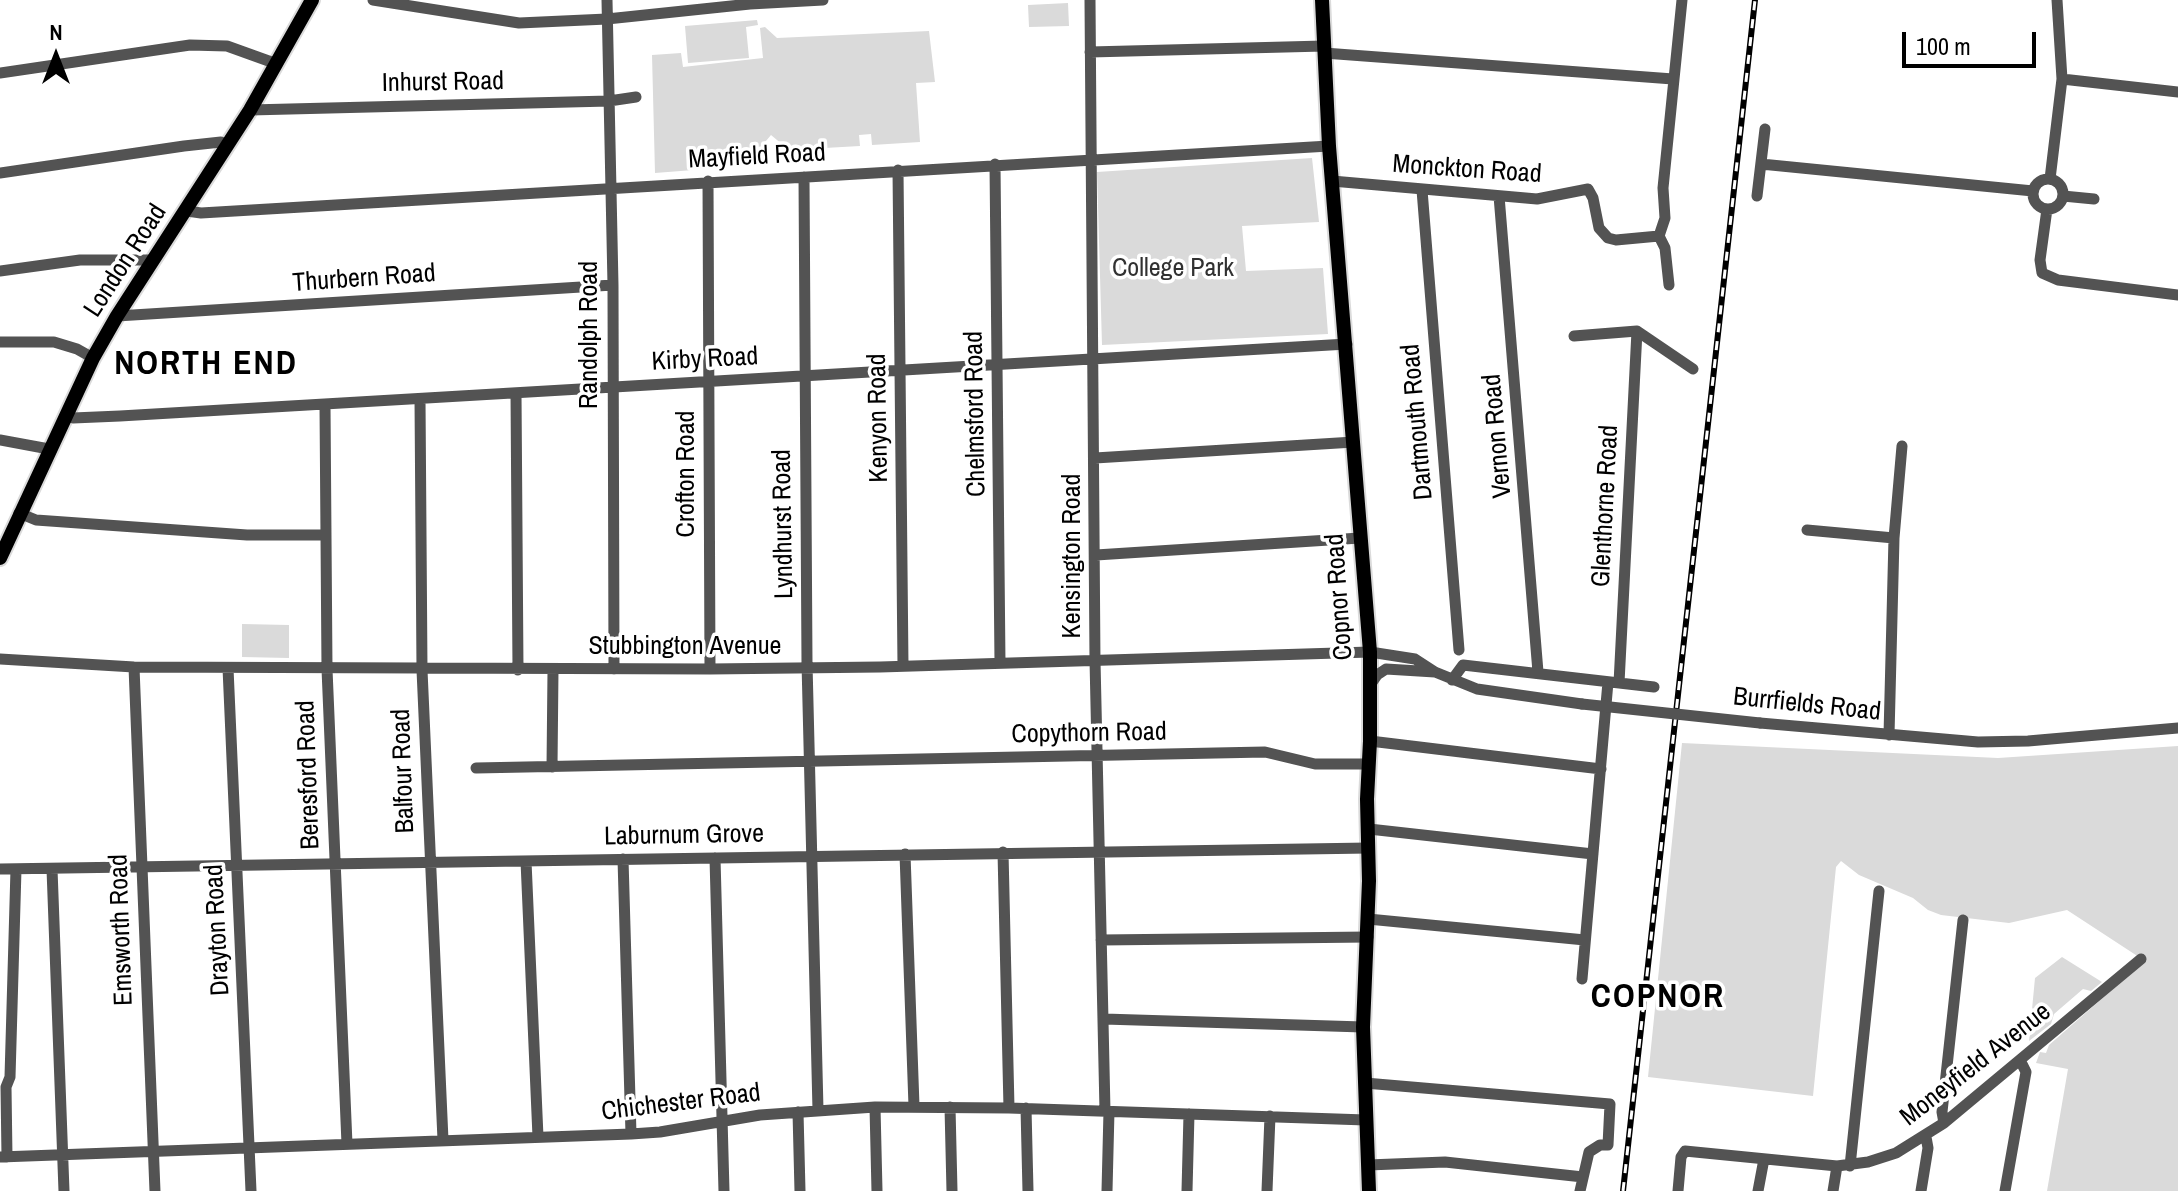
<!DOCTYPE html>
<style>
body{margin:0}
#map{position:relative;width:2178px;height:1191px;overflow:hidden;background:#fff;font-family:"Archivo Narrow",sans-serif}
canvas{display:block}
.north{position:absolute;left:16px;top:16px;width:80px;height:80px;-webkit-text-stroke:6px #fff;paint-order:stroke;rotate:0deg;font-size:22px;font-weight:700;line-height:32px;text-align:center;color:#000}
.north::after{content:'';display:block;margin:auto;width:28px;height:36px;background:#000;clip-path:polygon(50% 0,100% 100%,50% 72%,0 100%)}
.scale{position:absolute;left:1902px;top:32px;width:134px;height:36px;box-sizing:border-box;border:4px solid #000;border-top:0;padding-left:10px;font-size:24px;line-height:28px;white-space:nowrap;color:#000;-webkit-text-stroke:6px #fff;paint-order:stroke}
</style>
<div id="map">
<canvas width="2178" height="1191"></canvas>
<div class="north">N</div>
<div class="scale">100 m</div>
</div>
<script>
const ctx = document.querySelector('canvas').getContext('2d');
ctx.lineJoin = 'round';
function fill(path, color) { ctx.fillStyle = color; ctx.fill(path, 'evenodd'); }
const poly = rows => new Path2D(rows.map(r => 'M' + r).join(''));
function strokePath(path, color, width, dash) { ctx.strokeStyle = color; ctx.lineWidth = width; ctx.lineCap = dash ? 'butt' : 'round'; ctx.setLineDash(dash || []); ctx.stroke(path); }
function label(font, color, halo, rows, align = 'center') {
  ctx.font = font + ' "Archivo Narrow",sans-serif'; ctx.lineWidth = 7; ctx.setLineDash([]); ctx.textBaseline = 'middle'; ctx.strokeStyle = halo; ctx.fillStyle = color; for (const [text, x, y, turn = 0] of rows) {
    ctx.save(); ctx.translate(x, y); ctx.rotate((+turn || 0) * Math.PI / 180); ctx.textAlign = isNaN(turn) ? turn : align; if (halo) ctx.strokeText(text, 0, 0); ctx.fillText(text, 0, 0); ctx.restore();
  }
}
fill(poly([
 [1068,3,1069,26,1029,27,1028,5],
 [757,20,758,25,746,27,749,58,688,63,685,26],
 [765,27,777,38,929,31,935,82,916,83,920,142,872,145,871,134,859,135,860,146,789,150,771,135,745,166,655,173,652,55,681,53,683,67,763,58,760,28],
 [1312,158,1319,222,1242,226,1246,271,1323,268,1328,334,1102,345,1097,172],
 [242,624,289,625,289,658,242,657],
 [1682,743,1998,758,2178,746,2178,1191,2047,1191,2068,1069,2036,1063,2040,1052,2046,1053,2049,1045,2145,961,2067,910,2009,923,1941,915,1928,910,1913,898,1859,875,1841,861,1836,867,1813,1096,1648,1077],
 [2062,957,2102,982,2091,991,2083,989,2054,1014,2051,1024,2029,1041,2035,978]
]), '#dadada');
const major = poly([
 [1322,0,1329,146,1370,652,1370,741,1367,799,1369,881,1363,1027,1369,1191],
 [0,558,93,358,117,316,250,110,312,0]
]);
strokePath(major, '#dbdbdb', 18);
strokePath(poly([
 [373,0,519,23,607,19,750,4,823,0],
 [607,0,613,285,614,669],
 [1090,0,1095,660,1105,1111],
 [1090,52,1324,46],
 [1324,53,1673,79],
 [0,73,190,45,227,46,277,64],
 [2062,79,2178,92],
 [250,110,609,101,636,97],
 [995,164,1000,663],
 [1761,164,2033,191],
 [898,170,903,666],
 [0,173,184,146,221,142,228,145],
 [804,177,807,663,818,1110],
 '2033 194a15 15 0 1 1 30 0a15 15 0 1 1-30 0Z',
 [2050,179,2062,79,2057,0],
 [708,181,710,669],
 [1332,181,1537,199,1588,189,1593,198,1599,228,1608,238,1616,240,1659,236],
 [1422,190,1459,650],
 [1499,196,1538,672],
 [1757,196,1765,129],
 [2063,196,2094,199],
 [2047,209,2040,260,2042,273,2058,280,2178,295],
 [187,211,201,213,1329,146],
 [0,271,80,260,153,260],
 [1669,285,1665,248,1659,236,1665,218,1663,188,1682,0],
 [117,316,613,285],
 [1574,336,1637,331,1693,369],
 [0,342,54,342,77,349,93,358],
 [516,393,518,670],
 [420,399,422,670,443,1140],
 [325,405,327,669,347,1144],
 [66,415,73,418,120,416,1347,344],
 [0,440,49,449],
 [1095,458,1354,442],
 [19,513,36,520,247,535,326,535],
 [1807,530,1894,538],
 [1096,555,1360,538],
 [0,659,134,667,710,669,880,667,1370,652,1415,659,1435,672,1477,689,1582,704],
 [134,667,155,1191],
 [228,668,251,1191],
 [1452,680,1463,665,1654,687],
 [1619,683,1637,331],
 [1370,685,1377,675,1386,669,1435,672],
 [1760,723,1978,742,2028,741,2178,728],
 [1889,735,1894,538,1902,446],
 [1370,741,1601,769],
 [552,767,553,670],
 [476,768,1265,752,1315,764,1369,764],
 [1369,829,1593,854],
 [1003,852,1009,1108],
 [905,854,914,1106],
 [715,858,724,1191],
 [623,859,631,1134],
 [526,861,538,1137],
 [0,869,1369,848],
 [52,869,64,1191],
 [1368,919,1585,940],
 [1101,940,1368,937],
 [1582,979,1608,682],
 [1104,1019,1363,1027],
 [1365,1083,1610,1104,1608,1145,1600,1145,1589,1152,1580,1191],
 [875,1107,877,1191],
 [950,1107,952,1191],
 [1026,1108,1028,1191],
 [798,1112,800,1191],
 [1944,1123,1942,1112,1963,920],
 [0,1157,631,1134,660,1132,760,1115,875,1107,1009,1108,1366,1120],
 [7,1157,6,1087,10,1077,16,869],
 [1368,1165,1445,1162,1583,1177],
 [1850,1166,1879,891],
 [1107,1191,1109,1111],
 [1187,1191,1189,1114],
 [1267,1191,1270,1116],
 [1678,1191,1681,1157,1685,1151,1837,1166,1868,1162,1896,1153,1944,1123,2141,959],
 [1758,1191,1764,1159],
 [1833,1191,1837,1166],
 [1921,1191,1928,1148,1926,1137],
 [2005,1191,2026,1072,2020,1060]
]), '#535353', 11);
strokePath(major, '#000', 14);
const rail = poly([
 [1623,1191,1755,0]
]);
strokePath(rail, '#000', 6);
strokePath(rail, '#fff', 3, [9]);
strokePath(poly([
 [1582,704,1760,723]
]), '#535353', 11);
label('26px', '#000', '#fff', [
 ["Inhurst Road",443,83,-1],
 ["Mayfield Road",757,157,-3],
 ["Monckton Road",1467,170,4],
 ["London Road",126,261,-57],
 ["Thurbern Road",364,279,-4],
 ["Randolph Road",590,335,-90],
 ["Kirby Road",705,360,-3],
 ["Chelmsford Road",976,414,-91],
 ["Kenyon Road",879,418,-91],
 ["Dartmouth Road",1418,422,-95],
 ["Vernon Road",1498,436,-95],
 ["Crofton Road",687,474,-90],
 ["Glenthorne Road",1606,506,-87],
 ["Lyndhurst Road",784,524,-91],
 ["Kensington Road",1073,556,-90],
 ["Copnor Road",1340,597,-94],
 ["Stubbington Avenue",685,647],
 ["Burrfields Road",1807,705,6],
 ["Copythorn Road",1089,734,-1],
 ["Balfour Road",404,771,-92],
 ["Beresford Road",309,775,-92],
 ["Laburnum Grove",684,836,-1],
 ["Emsworth Road",122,930,-92],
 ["Drayton Road",218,930,-93],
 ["Moneyfield Avenue",1976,1065,-38],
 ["Chichester Road",681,1103,-7]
]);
label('26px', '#313131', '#fff', [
 ["College Park",1173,269]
]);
ctx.letterSpacing = '2px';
label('bold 34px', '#000', '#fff', [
 ["NORTH END",206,365],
 ["COPNOR",1658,998]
]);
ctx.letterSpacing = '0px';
</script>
